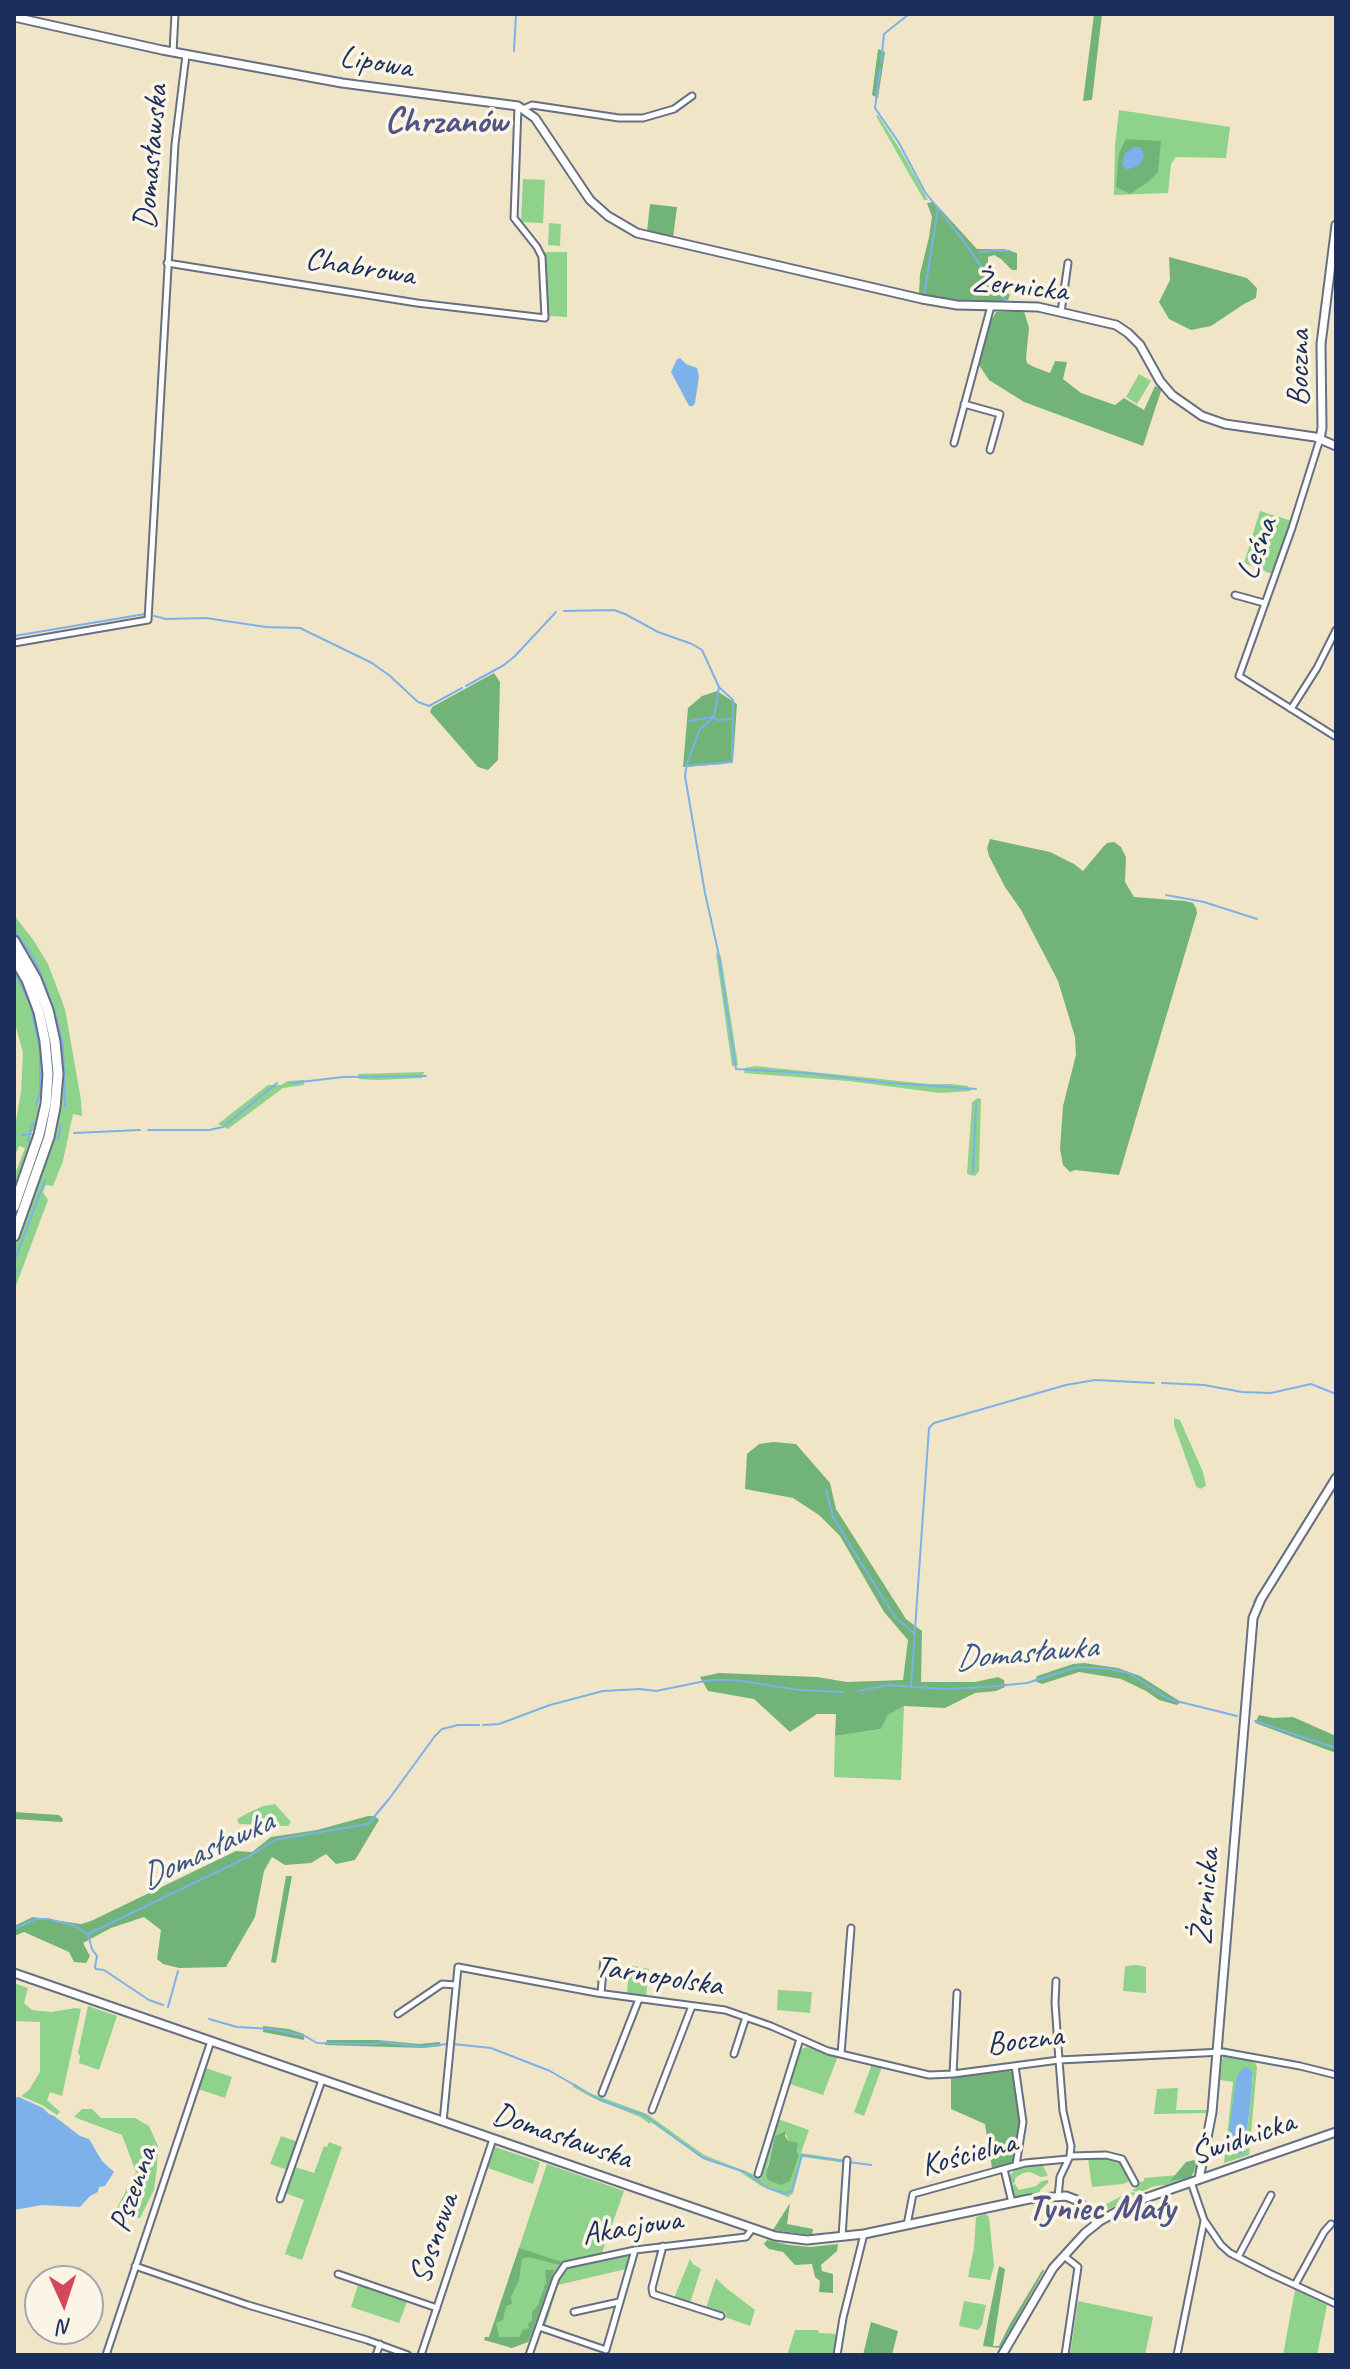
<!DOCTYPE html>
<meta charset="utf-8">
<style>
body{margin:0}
#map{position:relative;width:1350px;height:2369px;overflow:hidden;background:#f1e5c8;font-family:Caveat,sans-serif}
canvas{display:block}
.frame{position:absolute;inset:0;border:16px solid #1b2f5e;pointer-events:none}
.north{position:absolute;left:24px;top:2265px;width:80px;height:80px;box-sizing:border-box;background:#fcf5e5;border:2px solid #a2a6af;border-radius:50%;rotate:177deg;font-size:22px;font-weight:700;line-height:32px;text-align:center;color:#1b2f5e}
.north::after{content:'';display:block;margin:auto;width:28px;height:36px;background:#d1495b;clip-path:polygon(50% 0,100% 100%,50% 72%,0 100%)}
</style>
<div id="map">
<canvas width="1350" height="2369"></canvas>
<div class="frame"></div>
<div class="north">N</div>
</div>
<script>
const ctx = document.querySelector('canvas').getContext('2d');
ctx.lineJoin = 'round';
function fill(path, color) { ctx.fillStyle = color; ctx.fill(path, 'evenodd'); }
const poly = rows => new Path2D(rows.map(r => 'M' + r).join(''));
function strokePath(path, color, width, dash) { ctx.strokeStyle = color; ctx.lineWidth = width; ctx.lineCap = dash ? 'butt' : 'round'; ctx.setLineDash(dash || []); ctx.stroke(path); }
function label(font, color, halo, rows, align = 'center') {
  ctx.font = font + ' Caveat,sans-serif'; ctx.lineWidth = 7; ctx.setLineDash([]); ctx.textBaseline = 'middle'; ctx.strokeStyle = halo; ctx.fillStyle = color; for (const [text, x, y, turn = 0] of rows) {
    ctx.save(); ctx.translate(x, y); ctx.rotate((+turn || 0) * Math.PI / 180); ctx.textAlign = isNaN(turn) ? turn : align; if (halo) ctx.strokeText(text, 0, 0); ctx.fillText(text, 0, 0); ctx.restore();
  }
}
fill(poly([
 [1119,110,1230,127,1226,158,1176,157,1171,164,1168,193,1114,195,1115,145],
 [878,115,901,151,928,200,924,200,876,116],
 [523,179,545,180,543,223,521,222],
 [549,223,561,224,560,246,548,245],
 [541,252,567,252,567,317,549,316],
 [1139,374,1151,381,1137,404,1126,397],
 [1260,511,1292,521,1272,574,1244,563],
 [14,915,34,941,48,964,65,1009,81,1100,82,1116,73,1114,63,1161,53,1186,46,1185,43,1192,48,1200,14,1291,14,1249,53,1140,58,1117,61,1085,54,1016,40,977,14,934],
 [716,953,721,956,738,1065,732,1066],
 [14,967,35,1015,40,1039,43,1071,37,1121,35,1130,31,1132,31,1146,14,1191,14,1177,25,1148,19,1146,14,1158,14,1132,21,1092,23,1053,14,1020],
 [755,1066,928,1084,951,1084,968,1086,971,1091,940,1093,848,1081,744,1073,745,1068],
 [424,1072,422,1078,377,1080,359,1079,358,1074],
 [304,1080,304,1085,283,1088,228,1129,218,1124,268,1085,281,1085,288,1081],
 [978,1098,981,1099,979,1171,975,1176,967,1174,972,1102],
 [1174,1418,1180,1420,1203,1472,1206,1486,1200,1489,1196,1486,1174,1425],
 [904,1706,901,1780,834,1777,835,1736,881,1729,888,1715],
 [275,1804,291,1822,288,1826,239,1824,237,1819,248,1813,263,1806],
 [629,1965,649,1969,646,1997,627,1993],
 [1136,1965,1146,1967,1146,1993,1123,1991,1125,1966],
 [14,1983,28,1988,24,2003,32,2010,51,2012,76,2008,81,2009,62,2096,50,2092,47,2100,60,2112,57,2115,42,2105,21,2096,29,2090,40,2072,40,2022,14,2021],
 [778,1990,812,1992,810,2013,777,2010],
 [88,2006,117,2016,99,2070,79,2063,80,2056,78,2053],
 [807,2047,838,2056,823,2095,790,2084,801,2049],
 [1225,2054,1254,2060,1257,2067,1249,2155,1224,2163,1233,2082,1220,2080,1223,2055],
 [1253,2076,1245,2150,1243,2153,1237,2151,1236,2142,1233,2140],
 [872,2064,882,2067,864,2116,854,2112],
 [206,2068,232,2077,225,2098,198,2089],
 [574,2083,587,2092,647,2114,704,2155,760,2177,778,2119,809,2130,801,2153,846,2160,846,2163,802,2157,793,2193,788,2197,761,2186,739,2171,702,2158,651,2122,650,2124,640,2117,593,2098,573,2087],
 [785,2130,788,2141,798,2146,797,2154,767,2168,775,2136],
 [1178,2088,1176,2110,1208,2110,1208,2113,1154,2114,1157,2089],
 [82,2109,92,2109,101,2118,135,2118,149,2126,158,2146,157,2167,154,2190,140,2218,111,2219,136,2172,122,2135,74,2117],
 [281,2136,298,2142,288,2170,270,2164],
 [329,2142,342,2147,302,2260,285,2254,304,2200,285,2193,295,2167,314,2173,324,2146,327,2147],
 [495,2147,540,2162,533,2184,488,2168],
 [1099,2155,1122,2162,1132,2180,1123,2184,1092,2187,1088,2159,1085,2159,1085,2156],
 [1198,2162,1195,2172,1189,2178,1166,2185,1154,2186,1141,2192,1132,2191,1136,2188,1138,2183,1144,2181,1144,2178,1189,2174],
 [547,2164,624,2191,602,2253,562,2262,555,2275,532,2342,489,2338],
 [1035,2164,1043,2166,1048,2176,1041,2177,1030,2172,1023,2173,1015,2178,1015,2183,1009,2184,1008,2178,1016,2168],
 [1048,2180,1048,2183,1040,2190,1040,2194,1014,2198,1009,2186,1015,2184,1019,2190,1036,2186,1042,2181],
 [1129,2192,1137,2193,1103,2213,1096,2213,1091,2207,1099,2208],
 [985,2214,989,2217,994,2266,990,2280,968,2277,974,2248,976,2217],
 [630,2252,626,2269,558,2285,545,2327,543,2324,557,2278,561,2275,569,2268,616,2258,618,2254],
 [690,2259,693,2264,701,2269,690,2303,674,2298],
 [716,2278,726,2288,755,2310,750,2326,725,2317,726,2313,706,2308],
 [358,2285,407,2302,399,2323,351,2307],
 [1295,2290,1327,2305,1317,2355,1283,2355],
 [964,2301,986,2305,982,2325,978,2330,959,2326],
 [1078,2301,1153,2317,1145,2355,1070,2355],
 [795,2330,818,2330,819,2333,838,2334,833,2355,787,2355]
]), '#8ed28c');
fill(poly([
 [1094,14,1102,14,1092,100,1083,101],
 [878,49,885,52,878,98,872,95],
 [1126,139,1161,141,1158,172,1148,182,1130,194,1116,187,1119,153],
 [934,202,977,249,1004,249,1017,253,1017,270,1012,270,1001,259,994,255,988,257,988,265,994,280,1010,295,1008,300,998,303,954,302,919,293,920,274,929,237,932,217,927,203],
 [650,204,677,207,673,238,647,232],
 [1169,257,1247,278,1257,288,1256,298,1244,304,1211,326,1191,330,1169,319,1159,302,1170,280],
 [1024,311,1029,328,1026,358,1027,363,1034,367,1050,373,1055,361,1067,362,1063,379,1081,393,1115,405,1124,398,1144,410,1155,386,1162,388,1143,446,1024,402,989,380,977,362,986,330,996,312],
 [494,673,500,682,498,760,488,770,478,767,430,712,432,707],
 [717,691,737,704,733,761,723,764,683,767,688,708,702,696],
 [990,839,1050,852,1074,864,1083,871,1103,847,1107,843,1114,842,1121,847,1126,857,1125,882,1134,897,1185,901,1193,903,1196,908,1197,913,1119,1175,1075,1170,1070,1172,1063,1165,1060,1149,1063,1106,1076,1055,1075,1037,1058,981,1021,910,1005,887,989,856,987,848],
 [774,1442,796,1444,830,1483,836,1509,906,1619,922,1631,921,1682,975,1682,998,1677,1004,1680,1005,1687,996,1691,975,1693,945,1708,904,1706,888,1715,881,1729,835,1736,836,1714,817,1714,790,1732,754,1699,708,1691,700,1677,719,1673,817,1677,847,1682,903,1680,908,1640,884,1612,840,1536,819,1515,793,1498,745,1489,747,1454,759,1444],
 [1084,1663,1118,1668,1140,1676,1181,1702,1177,1705,1159,1700,1146,1691,1121,1679,1079,1672,1042,1684,1035,1681,1037,1676,1073,1664],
 [1259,1715,1273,1718,1293,1717,1336,1736,1336,1753,1255,1723],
 [14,1812,59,1815,63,1819,62,1822,14,1819],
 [368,1816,375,1816,379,1820,355,1860,336,1864,326,1854,311,1863,285,1865,272,1857,264,1871,255,1917,226,1967,179,1968,163,1964,157,1959,161,1930,144,1917,111,1928,83,1943,90,1956,86,1963,74,1962,69,1952,24,1932,14,1936,14,1926,33,1917,81,1924,91,1921,236,1851,252,1852,271,1837,317,1830],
 [286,1876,292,1876,276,1963,271,1962],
 [263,2026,289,2029,304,2034,304,2040,263,2032],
 [327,2040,378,2040,419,2044,440,2042,441,2046,423,2048,325,2045],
 [1009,2071,1015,2073,1020,2122,1018,2146,1014,2163,992,2168,985,2124,951,2109,951,2077],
 [786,2130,785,2136,788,2141,798,2143,797,2153,799,2155,790,2181,781,2185,768,2180,766,2176,775,2136],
 [1198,2159,1191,2177,1170,2181,1186,2162],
 [790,2203,787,2224,813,2229,812,2235,773,2230],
 [767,2240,789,2245,810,2247,838,2244,837,2251,821,2265,822,2271,833,2274,833,2293,819,2292,820,2281,815,2277,812,2264,795,2265,783,2252,769,2249,764,2244],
 [519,2248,562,2262,560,2265,556,2264,529,2257,522,2259,519,2280,511,2297,512,2304,506,2306,503,2320,496,2323,499,2337,519,2337,523,2330,529,2328,528,2324,532,2320,532,2312,538,2305,546,2282,545,2270,554,2270,528,2342,512,2348,484,2340,485,2337,489,2337],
 [999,2266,1005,2269,993,2346,999,2346,1010,2324,1043,2269,1044,2271,1000,2348,983,2346],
 [871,2322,898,2331,892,2355,863,2355]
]), '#72b478');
fill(poly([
 [1135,147,1141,147,1144,155,1140,165,1126,170,1122,164,1125,153],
 [680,358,686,364,697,368,699,377,695,403,693,406,689,406,671,372,677,359],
 [1246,2067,1252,2071,1252,2085,1245,2150,1241,2155,1237,2151,1236,2142,1228,2139,1236,2080,1239,2072],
 [19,2097,43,2108,49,2114,54,2116,80,2136,89,2139,102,2161,114,2172,105,2186,99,2187,98,2192,90,2196,80,2207,42,2205,14,2210,14,2098]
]), '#7cb1ea');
strokePath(poly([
 [514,51,516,14],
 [881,62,884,34,909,14],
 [880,69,875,108,899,143,925,192,965,243,1006,302],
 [980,252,995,250,1010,251],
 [924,296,938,209],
 [564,611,614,610,625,614,658,632,692,644,702,650,719,687,714,717,700,729,687,763,685,776,705,893,718,951,736,1069,806,1073,890,1083,976,1089],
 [154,616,166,619,206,618,266,627,300,628,372,663,390,676,418,702,429,706,462,688],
 [14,636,145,614],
 [466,686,504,665,515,656,556,612],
 [689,721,713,717,717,720,732,719],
 [686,766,732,762,733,700,720,688],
 [1166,895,1204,902,1257,919],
 [14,930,30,952,41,974,55,1012,63,1046,65,1106],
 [14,970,31,1007,40,1050,40,1092,36,1105],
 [292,1083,343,1077,426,1076],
 [148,1130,209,1130,223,1127,277,1083],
 [74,1133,140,1130],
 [14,1135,16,1135],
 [22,1135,32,1134],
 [58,1139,61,1125],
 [28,1141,33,1123],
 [973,1172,976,1103],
 [14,1262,45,1180],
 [14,1270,19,1271],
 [1162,1383,1204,1385,1242,1392,1271,1393,1311,1384,1336,1394],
 [826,1490,833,1517,852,1548,895,1617,915,1634],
 [1254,1602,1336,1470],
 [911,1687,929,1428,934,1423,1066,1385,1095,1380,1154,1383],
 [858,1691,888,1685,944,1689,986,1687,1027,1683,1078,1667,1109,1669,1129,1673,1168,1699,1237,1716],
 [1255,1721,1336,1748],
 [483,1725,499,1724,550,1705,603,1691,640,1689,656,1691,710,1680,735,1680,799,1690,844,1692],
 [14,1929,36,1919,48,1919,75,1926,88,1934,248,1857,275,1840,368,1824,389,1799,435,1736,442,1729,458,1725,479,1725],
 [88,1935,92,1949,97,1956,95,1967,96,1969,104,1970,149,2000,163,2005],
 [168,2007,178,1971],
 [209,2019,237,2027,272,2029,305,2036,317,2043,374,2044,382,2042,423,2047,447,2044],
 [453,2044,491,2048,550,2071,600,2100,644,2115,703,2158,745,2172,768,2188,784,2193,792,2191,802,2155,845,2161],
 [849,2162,871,2165]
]), '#7cb1ea', 2);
const minor = poly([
 [173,52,175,14],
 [523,109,532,105,619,118,643,118,674,109,692,96],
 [167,263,417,303,545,318,542,257,537,247,514,218,518,107],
 [1061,312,1068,263],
 [964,404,1000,414,990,450],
 [1320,439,1292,528,1239,676,1336,737],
 [954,443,991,306],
 [1235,595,1264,603],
 [14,643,148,620,175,144,186,55],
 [1291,709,1317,668,1336,630],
 [1056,1981,1055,2003,1059,2060,1063,2111,1071,2146,1070,2156,1060,2177,1058,2197],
 [601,1993,604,1959],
 [398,2014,442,1984,456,1985],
 [734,2054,746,2017],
 [841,2054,851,1928],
 [1015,2066,1023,2122,1016,2165],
 [953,2074,957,1993],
 [602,2093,639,1999],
 [652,2110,692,2006],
 [443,2122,458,1967,597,1993,725,2010,771,2026,828,2051,929,2075,953,2074,1059,2060,1223,2052,1300,2066,1336,2075],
 [1070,2156,1106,2155,1122,2159,1135,2183],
 [1004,2169,1012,2203],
 [758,2174,800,2039],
 [1191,2182,1204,2220,1221,2245,1230,2253,1269,2273,1336,2304],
 [280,2199,322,2080],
 [907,2225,913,2194,1025,2163,1068,2159],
 [842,2237,847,2160],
 [663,2246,652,2288,653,2294,721,2316],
 [1064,2256,1078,2267,1065,2355],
 [1238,2257,1271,2195],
 [135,2266,248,2305,367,2340,408,2355],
 [338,2274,437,2308],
 [1295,2285,1324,2232,1331,2224],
 [574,2312,619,2302],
 [539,2327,606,2350,635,2250],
 [106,2355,211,2041],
 [376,2355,380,2344],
 [421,2355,493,2139],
 [529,2355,556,2278,565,2265,635,2250,746,2237,752,2229],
 [837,2355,843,2318,864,2234],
 [1177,2355,1204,2221]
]);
const tertiary = poly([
 [14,17,162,50,342,83,518,106,535,118,590,200,608,216,637,233,922,299,957,305,1038,307,1116,325,1128,333,1140,345,1160,381,1172,395,1202,416,1225,424,1315,437,1336,446],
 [1320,439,1322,428,1321,344,1336,225],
 [14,1973,775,2236,807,2240,864,2234,1029,2199,1066,2196,1079,2201,1097,2223],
 [1199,2179,1212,2112,1253,1618,1261,1599,1336,1478],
 [1002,2355,1053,2268,1085,2233,1100,2221,1134,2202,1336,2132]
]);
const trunk = poly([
 [14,941,36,979,48,1010,55,1042,58,1074,55,1107,49,1137,14,1236],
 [14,958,27,980,39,1012,45,1041,48,1074,46,1104,39,1135,14,1207]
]);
strokePath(minor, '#666f83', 9);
strokePath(tertiary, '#666f83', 11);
strokePath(trunk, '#666f83', 13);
strokePath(minor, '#fff', 5);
strokePath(tertiary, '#fff', 7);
strokePath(trunk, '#fff', 9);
label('32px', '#1b2f5e', '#fcf5e5', [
 ["Lipowa",376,63,9],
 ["Domasławska",152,157,-85],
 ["Chabrowa",360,268,9],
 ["Żernicka",1020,287,6],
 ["Boczna",1300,368,-89],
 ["Leśna",1258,549,-70],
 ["Żernicka",1206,1897,-85],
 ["Tarnopolska",659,1977,9],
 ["Boczna",1025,2041,-7],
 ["Domasławska",562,2137,19],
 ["Świdnicka",1243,2139,-19],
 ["Kościelna",969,2155,-15],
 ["Pszenna",134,2190,-71],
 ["Akacjowa",632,2228,-9],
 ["Sosnowa",435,2239,-71]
]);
label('italic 34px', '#385688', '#fcf5e5', [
 ["Domasławka",1026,1654,-5],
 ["Domasławka",207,1851,-25]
]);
label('bold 36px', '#505487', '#fcf5e5', [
 ["Chrzanów",446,123],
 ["Tyniec Mały",1101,2210]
]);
</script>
